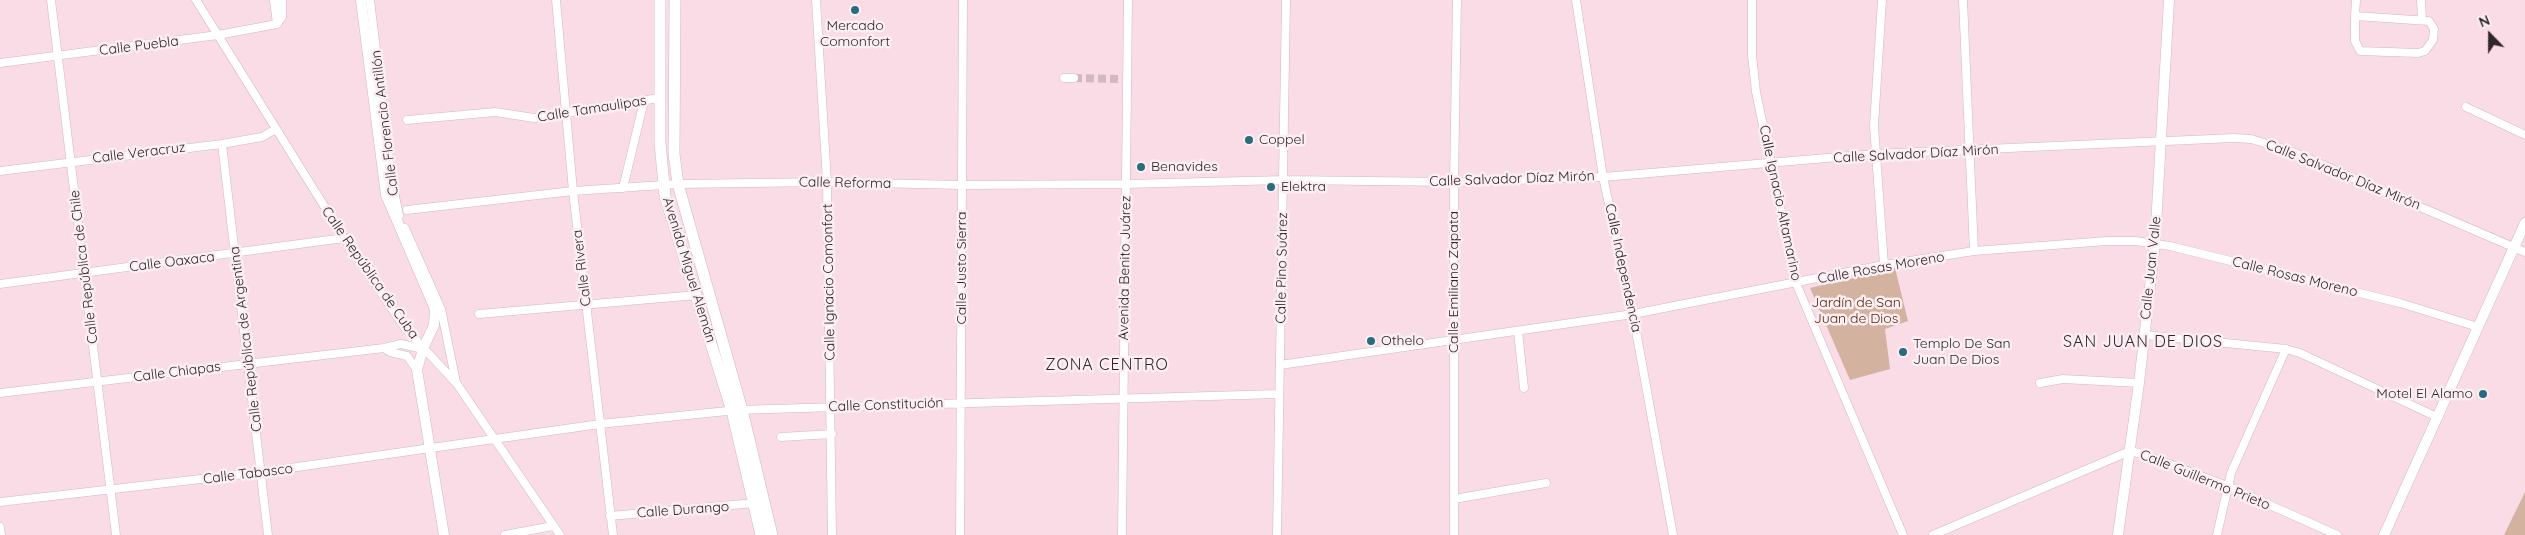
<!DOCTYPE html>
<meta charset="utf-8">
<style>
body{margin:0}
#map{position:relative;width:2525px;height:535px;overflow:hidden;background:#fadce6;font-family:Quicksand,sans-serif}
canvas{display:block}
.north{position:absolute;left:2465px;top:10px;width:50px;height:50px;-webkit-text-stroke:4px #fbeff3;paint-order:stroke;rotate:338deg;font-size:14px;font-weight:700;line-height:20px;text-align:center;color:#312629}
.north::after{content:'';display:block;margin:auto;width:18px;height:22px;background:#312629;clip-path:polygon(50% 0,100% 100%,50% 72%,0 100%)}
</style>
<div id="map">
<canvas width="2525" height="535"></canvas>
<div class="north">N</div>
</div>
<script>
const ctx = document.querySelector('canvas').getContext('2d');
ctx.lineJoin = 'round';
function fill(path, color) { ctx.fillStyle = color; ctx.fill(path, 'evenodd'); }
const poly = rows => new Path2D(rows.map(r => 'M' + r).join(''));
function strokePath(path, color, width, dash) { ctx.strokeStyle = color; ctx.lineWidth = width; ctx.lineCap = dash ? 'butt' : 'round'; ctx.setLineDash(dash || []); ctx.stroke(path); }
function label(font, color, halo, rows, align = 'center') {
  ctx.font = font + ' Quicksand,sans-serif'; ctx.lineWidth = 5; ctx.setLineDash([]); ctx.textBaseline = 'middle'; ctx.strokeStyle = halo; ctx.fillStyle = color; for (const [text, x, y, turn = 0] of rows) {
    ctx.save(); ctx.translate(x, y); ctx.rotate((+turn || 0) * Math.PI / 180); ctx.textAlign = isNaN(turn) ? turn : align; if (halo) ctx.strokeText(text, 0, 0); ctx.fillText(text, 0, 0); ctx.restore();
  }
}
fill(poly([
 [1895,268,1908,321,1885,329,1890,369,1850,380,1810,288],
 [2525,492,2525,535,2504,535]
]), '#d3b2a0');
strokePath(poly([
 [1074,78,1119,79]
]), '#d2b8c0', 8, [8, 4]);
const minor = poly([
 [51,0,116,535],
 [196,0,344,238,405,328,457,384,560,535],
 [274,0,277,24],
 [370,0,392,182,399,215],
 [556,0,573,191,613,535],
 [816,0,827,182,832,535],
 [1576,0,1603,177,1633,314,1673,535],
 [1752,0,1752,55,1756,92,1796,283,1903,535],
 [1882,0,1874,126,1884,265],
 [1963,0,1974,251],
 [2421,0,2422,20],
 [2355,16,2429,21,2434,29,2433,40,2425,51,2418,53,2360,51,2355,41,2355,16,2356,0],
 [277,24,282,17,282,0],
 [0,63,218,35,277,24],
 [1064,78,1074,78],
 [2466,107,2525,135],
 [407,120,495,112,534,118,659,98],
 [222,144,268,535],
 [0,171,222,144,262,137,276,129],
 [623,188,644,101],
 [407,210,573,191,678,184,827,182,962,185,1126,184,1284,180,1454,182,1603,177,1874,154,2234,138,2251,139,2288,150,2525,252],
 [405,228,441,309,456,382],
 [0,284,344,238],
 [479,314,697,295],
 [1518,331,1524,388],
 [2145,335,2286,349,2300,353,2437,417],
 [384,348,390,352,407,356,417,370],
 [1280,365,1633,314,1884,265,1974,251,2107,241,2135,241,2170,246,2400,303,2478,327],
 [2040,383,2063,379,2139,383],
 [0,393,384,348,401,344,423,349],
 [781,437,832,434],
 [1454,499,1546,483],
 [0,502,262,472,600,424,737,410,1278,394],
 [610,516,755,503],
 [0,527,1,535],
 [505,535,553,526],
 [960,535,963,0],
 [1122,535,1128,0],
 [1277,535,1286,0],
 [1454,535,1454,182,1457,0],
 [1933,535,2130,451,2146,455,2227,486,2337,535],
 [2217,535,2231,473,2286,349]
]);
const tertiary = poly([
 [361,0,386,195,435,309,434,325,423,349,417,370,444,535],
 [2118,535,2139,383,2155,243,2169,0],
 [2384,535,2525,223]
]);
const secondary = poly([
 [660,0,660,143,665,196,732,411,761,535],
 [675,0,674,154,678,184,742,410,772,535]
]);
strokePath(minor, '#d2b6bf', 9);
strokePath(tertiary, '#d2b6bf', 11);
strokePath(secondary, '#d2b6bf', 12);
strokePath(minor, '#fff', 8);
strokePath(tertiary, '#fff', 10);
strokePath(secondary, '#fff', 11);
for (const [x, y, r, color] of [
 [855,10,5,"#296c7e"],
 [1249,140,5,"#296c7e"],
 [1141,167,5,"#296c7e"],
 [1271,187,5,"#296c7e"],
 [1371,341,5,"#296c7e"],
 [1903,352,5,"#296c7e"],
 [2483,394,5,"#296c7e"]
]) { const dot = new Path2D(); dot.arc(x, y, r, 0, 2 * Math.PI); ctx.fillStyle = color; ctx.fill(dot); strokePath(dot, '#fbeff3', 2); }
label('14px', '#312629', '#fbeff3', [
 ["Mercado",855,26,"center"],
 ["Comonfort",855,42,"center"],
 ["Coppel",1259,140],
 ["Benavides",1151,167],
 ["Elektra",1281,187],
 ["Othelo",1381,341],
 ["Templo De San",1913,344],
 ["Juan De Dios",1913,360],
 ["Motel El Alamo",2473,394,"right"]
], 'left');
label('14px', '#312629', '#fbeff3', [
 ["Calle Puebla",139,46,-7],
 ["Calle Tamaulipas",592,109,-9],
 ["Calle Florencio Antillón",385,123,-97],
 ["Calle Veracruz",139,153,-7],
 ["Calle Salvador Díaz Mirón",1916,154,-3],
 ["Calle Salvador Díaz Mirón",2343,175,22],
 ["Calle Salvador Díaz Mirón",1512,179,-2],
 ["Calle Reforma",845,183,1],
 ["Calle Ignacio Altamarino",1780,203,78],
 ["Calle Oaxaca",172,262,-7],
 ["Calle República de Chile",84,267,-97],
 ["Calle Rivera",582,268,-97],
 ["Calle Justo Sierra",962,268,-90],
 ["Avenida Benito Juárez",1125,268,-89],
 ["Calle Pino Suárez",1282,268,-89],
 ["Calle Independencia",1623,268,78],
 ["Calle Rosas Moreno",1881,268,-10],
 ["Calle Juan Valle",2151,268,-84],
 ["Avenida Miguel Alemán",689,270,73],
 ["Calle República de Cuba",370,273,55],
 ["Calle Rosas Moreno",2295,277,14],
 ["Calle Ignacio Comonfort",829,282,-91],
 ["Calle Emiliano Zapata",1454,282,-90],
 ["Calle República de Argentina",246,339,-97],
 ["Calle Chiapas",177,372,-7],
 ["Calle Constitución",886,405,-2],
 ["Calle Tabasco",248,474,-7],
 ["Calle Guillermo Prieto",2205,480,22],
 ["Calle Durango",683,510,-4]
]);
label('14px', '#58290b', '#fbeff3', [
 ["Jardín de San",1856,303],
 ["Juan de Dios",1856,319]
]);
ctx.letterSpacing = '1px';
label('16px', '#312629', '#fbeff3', [
 ["SAN JUAN DE DIOS",2143,342],
 ["ZONA CENTRO",1107,365]
]);
ctx.letterSpacing = '0px';
</script>
